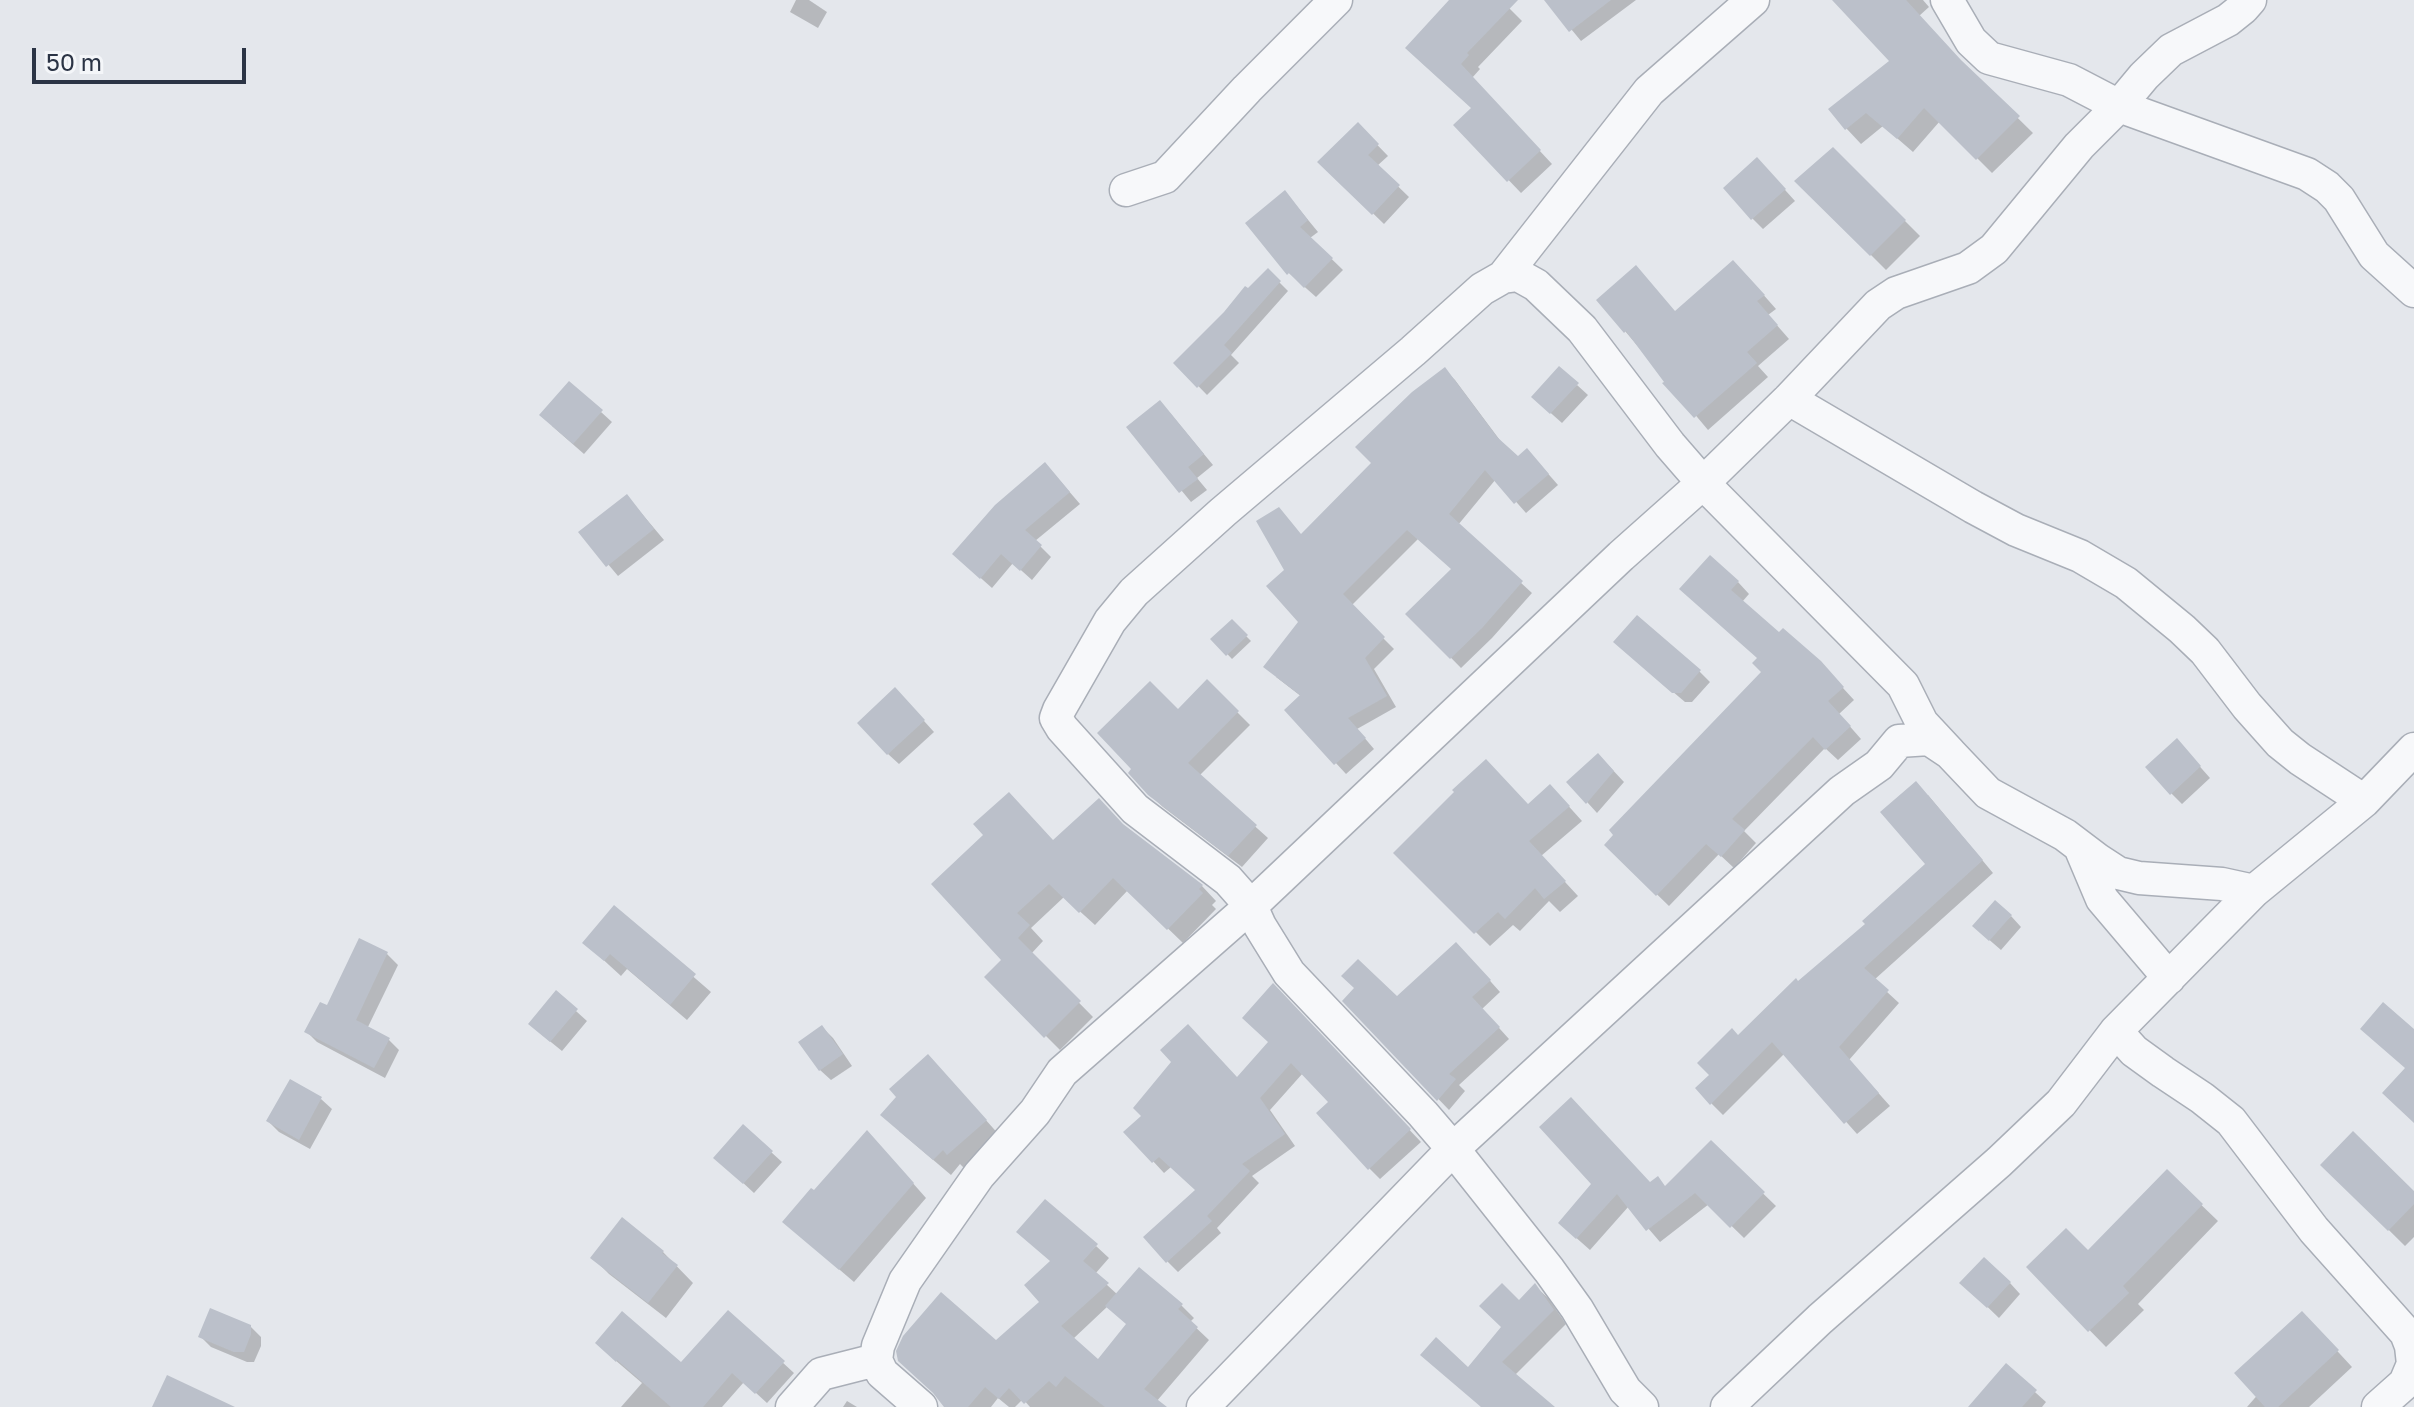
<!DOCTYPE html>
<style>
body{margin:0}
#map{position:relative;width:2414px;height:1407px;overflow:hidden;background:#e4e7ec;font-family:"Golos Text",sans-serif}
canvas{display:block}
.scale{position:absolute;left:32px;top:48px;width:214px;height:36px;box-sizing:border-box;border:4px solid #2b3445;border-top:0;padding-left:10px;font-size:24px;line-height:28px;white-space:nowrap;color:#2b3445;-webkit-text-stroke:6px #f4f6f9;paint-order:stroke}
</style>
<div id="map">
<canvas width="2414" height="1407"></canvas>
<div class="scale">50 m</div>
</div>
<script>
const ctx = document.querySelector('canvas').getContext('2d');
ctx.lineJoin = 'round';
function fill(path, color) { ctx.fillStyle = color; ctx.fill(path, 'evenodd'); }
const poly = rows => new Path2D(rows.map(r => 'M' + r).join(''));
function strokePath(path, color, width, dash) { ctx.strokeStyle = color; ctx.lineWidth = width; ctx.lineCap = dash ? 'butt' : 'round'; ctx.setLineDash(dash || []); ctx.stroke(path); }
fill(poly([
 [796,0,809,0,827,12,818,28,790,12],
 [1452,0,1501,0,1522,21,1478,67,1480,69,1472,78,1552,164,1521,193,1456,125,1473,109,1420,61],
 [1547,0,1636,0,1581,41],
 [1838,0,1923,0,1929,7,1919,16,1972,73,2033,133,1992,173,1940,121,1913,152,1883,126,1861,144,1846,128,1892,61],
 [1358,125,1388,156,1377,166,1409,197,1384,224,1320,162],
 [1833,149,1920,236,1886,270,1797,181],
 [1768,171,1795,201,1763,229,1752,218],
 [1295,204,1318,232,1310,238,1343,270,1316,297,1289,273,1247,223],
 [1268,271,1288,291,1231,355,1239,363,1207,395,1176,363],
 [1746,275,1776,309,1768,315,1789,339,1758,366,1768,377,1708,430,1599,300,1676,313],
 [1445,370,1455,380,1505,447,1518,459,1537,461,1558,485,1526,513,1496,479,1458,525,1532,593,1492,638,1461,668,1408,614,1454,570,1418,539,1351,606,1394,649,1374,669,1396,707,1357,729,1374,749,1346,774,1287,710,1302,697,1276,677,1301,622,1286,570,1302,536,1374,463],
 [1577,385,1588,395,1562,423,1544,407],
 [601,412,612,422,584,454,552,426],
 [1170,413,1213,465,1197,478,1207,490,1191,502,1129,427],
 [1055,475,1080,504,1035,541,1051,557,1032,580,1013,563,992,588,965,564],
 [627,496,664,540,618,576,581,532],
 [1738,582,1749,594,1742,602,1780,635,1832,676,1854,700,1839,714,1861,739,1838,760,1825,748,1744,831,1756,843,1734,868,1719,854,1669,906,1606,845,1764,673,1759,658,1694,601],
 [1232,622,1251,641,1232,659,1213,639],
 [1627,653,1699,671,1710,682,1692,702,1685,702],
 [1207,682,1250,725,1199,776,1268,838,1242,867,1163,807,1149,794,1178,711],
 [905,700,934,732,899,764,888,754],
 [2187,752,2210,778,2182,804,2171,793],
 [1609,766,1624,782,1597,813,1569,782],
 [1928,795,1993,873,1874,980,1899,1003,1849,1060,1890,1106,1857,1134,1785,1053,1723,1115,1711,1103,1712,1076,1738,1037,1867,924,1927,864],
 [1564,801,1582,821,1541,856,1578,896,1560,912,1549,901,1520,931,1513,925,1490,946,1396,853,1528,807],
 [1126,829,1202,886,1216,901,1212,905,1216,909,1183,943,1128,890,1095,925,1064,897,1031,928,1043,941,1031,954,1093,1017,1060,1050,987,977,1004,960,933,884,1053,842],
 [614,908,711,992,687,1020,627,969,621,976,585,943],
 [2011,916,2021,927,2001,950,1986,937],
 [360,941,387,954,398,965,367,1029,389,1040,399,1050,385,1078,317,1042,307,1032,328,1008],
 [1467,955,1500,992,1482,1009,1509,1039,1459,1085,1465,1091,1449,1110,1344,1001,1397,999],
 [1273,986,1421,1142,1380,1179,1369,1168,1330,1103,1303,1073,1270,1110,1295,1146,1252,1176,1259,1183,1217,1228,1221,1233,1178,1272,1167,1261,1197,1191,1171,1167,1164,1173,1126,1132,1238,1079,1271,1042],
 [556,993,587,1021,562,1051,541,1034],
 [822,1027,833,1038,852,1066,831,1080,820,1070],
 [944,1073,1001,1137,965,1169,960,1164,951,1175,899,1131],
 [321,1099,332,1109,310,1149,279,1132,268,1121],
 [1711,1143,1776,1206,1744,1238,1709,1204,1660,1242,1629,1206,1590,1250,1573,1235,1594,1184,1667,1188],
 [881,1147,926,1198,854,1282,799,1235,814,1193],
 [771,1152,782,1162,754,1193,727,1168],
 [2323,1165,2414,1194,2414,1237,2405,1246],
 [2167,1172,2218,1221,2138,1304,2144,1310,2106,1347,2028,1267,2089,1253],
 [1096,1246,1109,1258,1095,1274,1118,1295,1181,1305,1194,1318,1190,1322,1209,1340,1156,1402,1161,1407,1030,1407,1023,1399,1015,1407,1009,1407,998,1398,991,1407,947,1407,996,1343,1042,1302],
 [1108,1306,1128,1325,1099,1362,1073,1339],
 [663,1252,693,1283,666,1318,609,1274,593,1258],
 [2010,1283,2020,1294,1999,1318,1973,1293],
 [1535,1286,1548,1298,1566,1324,1515,1375,1551,1407,1481,1407,1468,1370,1504,1327,1519,1302],
 [728,1312,794,1373,767,1403,744,1382,722,1407,621,1407,642,1383,608,1354,681,1365],
 [250,1326,261,1337,261,1346,254,1362,247,1362,211,1347,200,1336],
 [2316,1328,2352,1367,2309,1407,2247,1407],
 [2006,1366,2046,1402,2042,1407,1971,1407],
 [847,1401,857,1407,843,1407]
]), '#0003');
fill(poly([
 [1449,0,1518,0,1467,53,1469,55,1461,64,1541,150,1507,182,1453,125,1471,108,1405,48],
 [1544,0,1611,0,1569,32],
 [1832,0,1906,0,1961,60,2020,116,1976,160,1924,108,1897,139,1866,113,1845,130,1828,109,1889,61],
 [1358,122,1379,144,1368,155,1400,185,1372,215,1317,162],
 [1833,147,1906,220,1870,256,1794,181],
 [1757,157,1786,189,1751,220,1723,188],
 [1285,190,1308,220,1300,227,1333,258,1304,288,1289,273,1287,275,1245,223],
 [1733,260,1765,295,1757,301,1778,325,1747,352,1757,363,1694,418,1662,383,1664,382,1626,331,1624,333,1596,300,1636,265,1675,311],
 [1268,268,1281,281,1224,345,1232,353,1197,388,1173,363,1224,312,1245,286,1248,288],
 [1559,366,1579,383,1550,414,1531,397],
 [1445,367,1497,437,1518,456,1527,448,1549,474,1514,504,1485,470,1449,514,1523,581,1482,628,1450,659,1405,614,1451,569,1407,530,1343,594,1385,637,1365,658,1387,696,1348,718,1366,738,1334,765,1284,710,1300,695,1263,667,1298,622,1266,586,1284,570,1256,521,1279,507,1301,534,1371,463,1355,447,1412,392],
 [569,381,603,410,573,444,539,415],
 [1160,400,1204,454,1188,467,1198,479,1179,493,1126,427],
 [1045,462,1070,492,1025,530,1042,545,1020,571,1001,554,980,579,952,554,995,505],
 [627,494,654,529,606,567,578,532],
 [1710,555,1739,581,1731,590,1779,632,1783,628,1821,661,1844,687,1828,701,1851,726,1825,750,1813,737,1732,819,1745,830,1721,857,1706,844,1656,896,1604,845,1613,835,1609,830,1761,672,1752,663,1757,658,1679,589],
 [1637,615,1701,670,1681,693,1672,693,1613,642],
 [1232,619,1248,635,1226,656,1210,639],
 [1207,679,1239,711,1188,763,1257,825,1228,856,1148,795,1128,773,1131,769,1097,733,1150,681,1178,709],
 [895,687,925,720,887,755,857,723],
 [2177,738,2201,766,2170,795,2145,767],
 [1598,753,1614,771,1586,804,1566,782],
 [1486,759,1528,804,1550,784,1570,806,1529,841,1566,881,1544,899,1535,888,1505,919,1498,912,1474,934,1393,853,1454,792,1452,790],
 [1916,781,1983,860,1864,968,1889,990,1839,1047,1879,1093,1844,1124,1772,1042,1710,1105,1695,1088,1709,1075,1697,1063,1732,1028,1738,1035,1796,978,1798,981,1865,924,1862,921,1925,864,1880,812],
 [1009,792,1053,840,1099,798,1123,824,1203,885,1199,889,1203,893,1167,930,1113,878,1079,913,1049,884,1017,913,1030,925,1018,938,1081,1001,1044,1038,984,977,1001,960,931,884,983,835,973,824],
 [1995,900,2012,915,1989,941,1972,926],
 [614,905,696,974,670,1005,610,954,604,961,582,943],
 [359,938,388,952,356,1020,390,1038,374,1068,304,1032,320,1002,327,1005],
 [1456,942,1491,980,1472,997,1500,1027,1449,1074,1456,1079,1437,1101,1342,1001,1354,988,1341,976,1358,959,1397,996],
 [1273,983,1411,1129,1368,1170,1316,1113,1328,1102,1291,1063,1260,1098,1285,1134,1242,1164,1250,1171,1207,1216,1212,1221,1166,1263,1143,1237,1195,1190,1159,1157,1152,1163,1123,1132,1141,1116,1133,1108,1171,1062,1160,1050,1188,1024,1237,1077,1268,1042,1242,1018],
 [556,990,578,1009,550,1042,528,1024],
 [2383,1002,2414,1029,2414,1123,2382,1093,2405,1068,2360,1029],
 [822,1025,843,1054,819,1071,798,1042],
 [928,1054,987,1120,947,1155,943,1150,933,1160,880,1115,896,1097,889,1089],
 [290,1079,322,1097,299,1140,266,1121],
 [1571,1097,1650,1182,1658,1176,1665,1186,1711,1140,1765,1192,1730,1228,1695,1193,1646,1231,1617,1194,1576,1239,1558,1223,1591,1184,1539,1127],
 [743,1124,773,1151,743,1184,713,1158],
 [867,1130,914,1183,839,1270,782,1222,811,1188,814,1190],
 [2353,1131,2414,1191,2414,1204,2388,1231,2320,1165],
 [2167,1169,2203,1204,2123,1286,2129,1293,2088,1332,2026,1267,2066,1228,2088,1250],
 [1045,1199,1098,1244,1083,1261,1109,1283,1061,1326,1098,1359,1126,1324,1105,1306,1139,1267,1183,1304,1178,1309,1198,1327,1144,1389,1167,1407,1105,1407,1065,1376,1056,1387,1049,1381,1024,1404,1009,1388,999,1399,985,1387,968,1407,944,1407,933,1393,898,1361,896,1351,903,1336,941,1292,996,1340,1039,1302,1024,1285,1050,1261,1016,1232],
 [622,1217,664,1251,662,1253,678,1265,648,1303,590,1258],
 [1984,1257,2011,1282,1987,1308,1959,1283],
 [1502,1283,1519,1300,1535,1283,1554,1310,1502,1362,1555,1407,1481,1407,1420,1355,1436,1337,1468,1367,1501,1327,1479,1306],
 [210,1308,251,1325,251,1334,244,1352,234,1352,198,1337],
 [728,1310,785,1361,755,1394,732,1373,703,1407,671,1407,617,1360,616,1362,595,1343,622,1311,681,1362],
 [2302,1311,2339,1350,2278,1407,2265,1407,2234,1373],
 [2006,1363,2037,1390,2022,1407,1968,1407],
 [167,1375,235,1407,152,1407]
]), '#bbc0ca');
const minor = poly([
 [1947,0,1971,41,1989,58,2069,80,2119,106,2307,174,2327,187,2339,199,2374,255,2414,291],
 [1126,190,1165,177,1247,89,1336,0],
 [1503,277,1649,91,1753,0],
 [1789,399,1973,507,2016,530,2080,556,2126,583,2182,629,2205,651,2247,706,2280,743,2300,759,2364,801],
 [2080,847,2102,899,2169,978],
 [2116,1031,2134,1051,2163,1072,2202,1098,2231,1121,2314,1230,2406,1333,2411,1346,2413,1364,2405,1383,2378,1407],
 [792,1407,821,1374,876,1360],
 [921,1407,882,1373,876,1360,878,1346,905,1281,979,1175,1035,1112,1062,1072,1251,906,1621,556,1703,483,1789,399,1878,305,1896,293,1968,268,1994,249,2079,146,2119,106,2144,76,2171,50,2228,20,2243,8,2250,0],
 [1203,1407,1453,1149,1842,791,1879,765,1899,741,1929,739,1950,753,1988,793,2065,835,2098,860,2118,873,2139,878,2222,884,2254,891],
 [1642,1407,1625,1390,1577,1309,1549,1270,1453,1149,1423,1114,1289,973,1260,926,1251,906,1228,880,1135,809,1062,728,1056,718,1059,710,1110,621,1134,592,1223,512,1413,351,1482,289,1503,277,1518,275,1536,285,1582,329,1670,445,1703,483,1903,685,1922,723,1950,753],
 [1727,1407,1820,1319,1999,1162,2061,1103,2116,1031,2254,891,2364,801,2414,749]
]);
strokePath(minor, '#a9aeb7', 35);
strokePath(minor, '#f7f8fa', 32);
</script>
